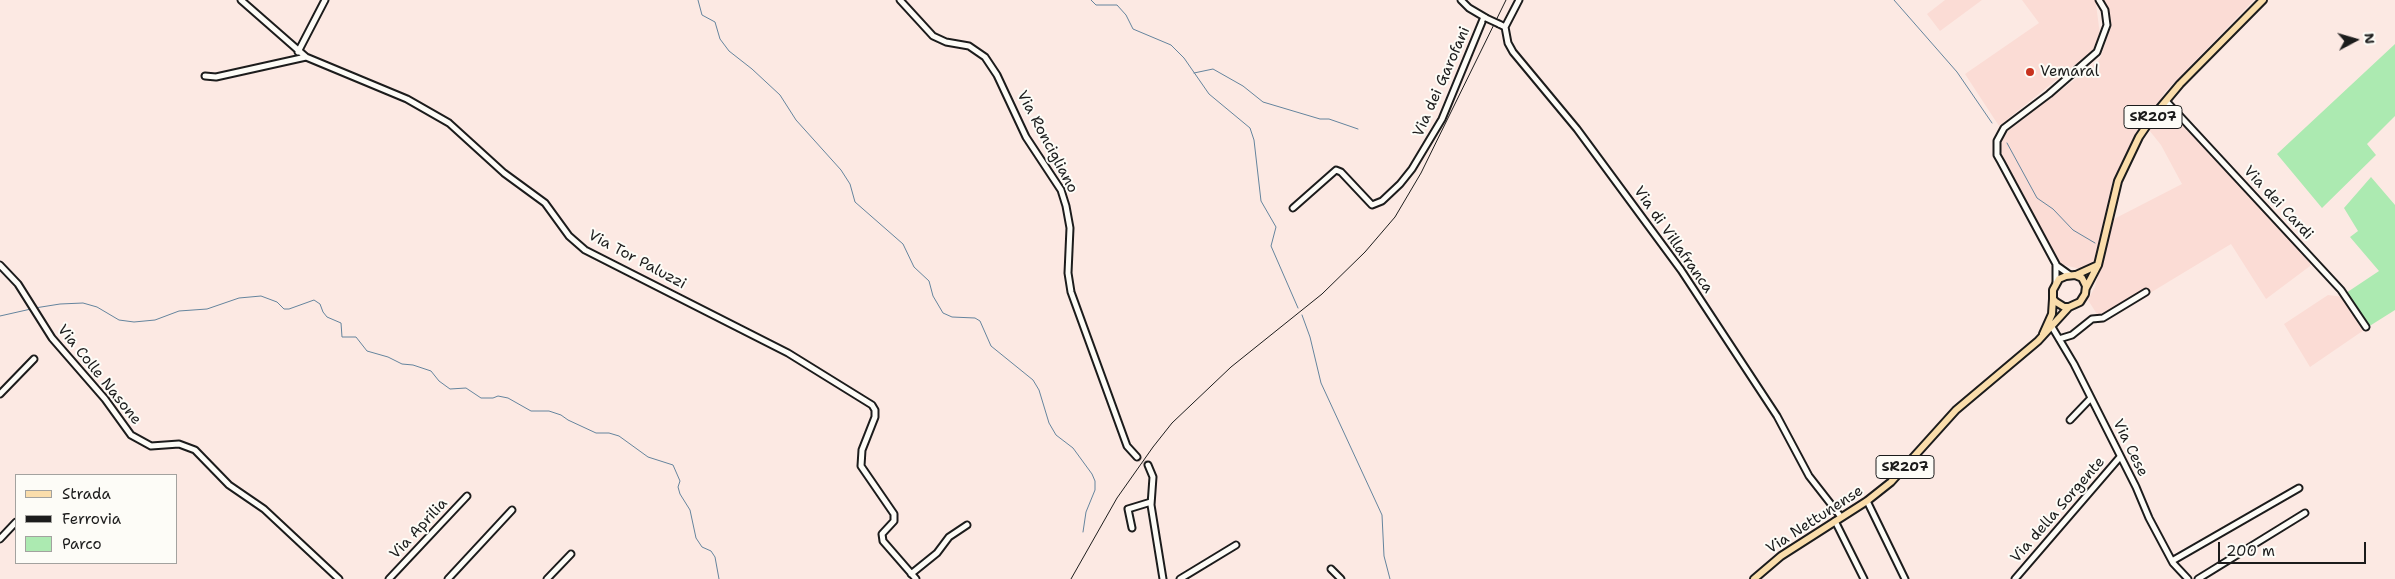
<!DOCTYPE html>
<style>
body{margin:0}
#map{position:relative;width:2395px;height:579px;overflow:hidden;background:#fce9e3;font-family:"Shantell Sans",sans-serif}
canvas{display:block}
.legend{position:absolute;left:15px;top:474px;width:162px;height:90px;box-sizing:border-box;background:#fdfcf7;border:1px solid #a3a29f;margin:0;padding:6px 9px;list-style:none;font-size:15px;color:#1c1c1c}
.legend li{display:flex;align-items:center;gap:10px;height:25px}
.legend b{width:25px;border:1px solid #a3a29f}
.north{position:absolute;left:2330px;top:15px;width:50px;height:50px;-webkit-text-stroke:4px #fdfcf7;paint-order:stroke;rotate:84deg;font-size:14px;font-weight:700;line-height:20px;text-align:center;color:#1c1c1c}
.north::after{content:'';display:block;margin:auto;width:18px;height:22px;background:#1c1c1c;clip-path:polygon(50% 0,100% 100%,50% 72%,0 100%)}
.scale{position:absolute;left:2218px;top:542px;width:148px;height:22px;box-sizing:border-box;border:2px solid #1c1c1c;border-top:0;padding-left:6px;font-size:15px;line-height:18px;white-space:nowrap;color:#1c1c1c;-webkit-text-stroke:4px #fdfcf7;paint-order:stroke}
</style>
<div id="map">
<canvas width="2395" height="579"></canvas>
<ul class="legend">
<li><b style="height:6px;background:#faddab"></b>Strada</li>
<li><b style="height:6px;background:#1c1c1c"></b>Ferrovia</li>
<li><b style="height:14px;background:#aceab1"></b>Parco</li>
</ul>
<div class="north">N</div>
<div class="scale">200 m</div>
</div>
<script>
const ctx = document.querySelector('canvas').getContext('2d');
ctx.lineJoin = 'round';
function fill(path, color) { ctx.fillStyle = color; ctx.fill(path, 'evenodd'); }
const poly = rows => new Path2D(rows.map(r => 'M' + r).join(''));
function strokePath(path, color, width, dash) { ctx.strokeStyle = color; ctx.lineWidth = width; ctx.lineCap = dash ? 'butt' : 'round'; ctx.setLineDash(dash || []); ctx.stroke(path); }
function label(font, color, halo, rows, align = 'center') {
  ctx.font = font + ' "Shantell Sans",sans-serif'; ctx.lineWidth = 4; ctx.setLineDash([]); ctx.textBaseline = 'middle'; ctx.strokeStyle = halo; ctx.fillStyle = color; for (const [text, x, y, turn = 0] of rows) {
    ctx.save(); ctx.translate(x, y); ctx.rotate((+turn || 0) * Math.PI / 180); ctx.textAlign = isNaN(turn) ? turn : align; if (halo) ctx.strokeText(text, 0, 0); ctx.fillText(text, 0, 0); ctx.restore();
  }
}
fill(poly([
 [1945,0,1982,0,1940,31,1927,14],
 [2022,0,2254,0,2165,92,2113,179,2094,263,2081,269,2059,264,1999,153,2000,143,2009,130,2099,61,2112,24,2096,4,2100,35,2092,51,1999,126,1965,74,2039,23],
 [2167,105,2312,261,2310,266,2266,299,2231,244,2102,322,2088,300,2095,287,2112,220,2182,184,2161,145,2149,130],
 [2328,295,2344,297,2364,330,2310,367,2284,324]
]), '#fbdcd5');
fill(poly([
 [2395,44,2395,116,2367,144,2376,155,2322,208,2277,154],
 [2371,177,2395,205,2395,310,2368,327,2346,293,2379,271,2350,237,2358,231,2344,208]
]), '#aceab1');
strokePath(poly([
 [698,0,702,15,715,22,720,39,729,51,752,69,780,95,796,120,841,170,850,184,855,202,903,244,914,267,929,281,933,296,943,313,952,317,975,318,980,321,991,346,1033,380,1039,390,1049,423,1056,435,1073,448,1092,474,1095,481,1095,490,1086,512,1083,532],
 [1091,0,1096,5,1117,5,1126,15,1133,29,1171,45,1184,58,1209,94,1250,128,1254,140,1261,201,1276,227,1271,246,1298,308],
 [1894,0,1957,72,1992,123],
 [1194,73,1213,69,1243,86,1263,102,1320,119,1329,119,1358,129],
 [2007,143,2037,198,2053,209,2073,230,2095,243],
 [35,308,60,304,83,303,97,307,119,320,134,322,155,320,179,311,207,309,239,298,261,296,277,302,284,309,289,309,314,300,320,304,323,312,327,317,341,323,342,337,356,337,367,351,388,357,402,364,413,365,431,371,439,381,450,389,466,388,481,398,493,398,498,396,508,398,531,411,549,411,561,415,568,420,596,433,609,433,619,436,648,457,673,465,680,481,678,487,680,494,690,510,696,538,702,547,711,551,715,557,719,579],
 [1302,315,1310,337,1321,383,1382,515,1384,556,1390,579],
 [0,316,31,309]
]), '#64849d', 1);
strokePath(poly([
 [1137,457,1148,465]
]), '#dacac5', 5, [5, 2.5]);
const minor = poly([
 [241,0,306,57,407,99,449,123,504,173,545,203,569,236,585,250,788,353,872,405,875,410,875,417,862,450,861,466,894,514,894,521,882,534,883,541,916,579],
 [900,0,933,36,946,42,969,46,985,57,997,75,1026,137,1061,190,1066,206,1070,228,1068,273,1071,292,1127,446,1137,457],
 [1461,0,1469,8,1486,18],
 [1499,24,1505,27,1508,43,1513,52,1577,129,1681,270,1777,416,1809,476,1841,517],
 [1505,27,1519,0],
 [298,52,325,0],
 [205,76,216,77,306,57],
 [2166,101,2341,290,2366,327],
 [1293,208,1336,170,1341,172,1372,205,1382,201,1400,184,1412,169,1442,119,1484,17],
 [0,265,18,284,52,338,105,399,131,435,151,446,179,444,195,450,229,485,264,509,339,579],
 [2056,265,2070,275],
 [2056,283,2056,264,2001,162,1997,155,1997,141,2004,128,2049,94,2097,52,2107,25,2105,10,2099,0],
 [2052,327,2074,364,2136,487,2149,518,2173,563,2188,579],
 [2059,339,2072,335,2092,319,2103,318,2146,292],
 [0,394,34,359],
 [2070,420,2091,398],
 [1148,465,1153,477,1151,505,1163,579],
 [1867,501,1905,579],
 [1835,521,1864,579],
 [1132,528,1128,509,1151,502],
 [0,539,16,522],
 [2172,561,2299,488],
 [1331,569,1341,579],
 [911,574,937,553,949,537,967,525],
 [389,579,467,496],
 [448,579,512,510],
 [547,579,571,554],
 [1180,579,1236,545],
 [2015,579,2120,457],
 [2198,579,2305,513]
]);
const major = poly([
 [2076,275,2098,265],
 [2086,288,2098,265,2118,181,2139,137,2154,115,2180,84,2263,0],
 [2043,334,2052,314,2053,299],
 [1754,579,1781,556,1867,501,1891,482,1956,410,2038,341,2069,307,2080,302,2085,294,2086,286,2082,278,2075,275,2066,276,2059,279,2053,290,2053,299,2056,302,2064,307,2069,307]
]);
strokePath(minor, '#1c1c1c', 9);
strokePath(major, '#1c1c1c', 10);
strokePath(minor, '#fdfcf7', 5);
strokePath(major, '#faddab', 6);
strokePath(poly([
 [1071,579,1117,498,1153,447,1172,423,1231,367,1322,294,1365,252,1395,217,1421,173,1506,0]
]), '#1c1c1c', 1);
const minorBridge = poly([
 [1486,18,1499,24]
]);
strokePath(minorBridge, '#1c1c1c', 9, []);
strokePath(minorBridge, '#fdfcf7', 5);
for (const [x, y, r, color] of [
 [2030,72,5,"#c8321e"]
]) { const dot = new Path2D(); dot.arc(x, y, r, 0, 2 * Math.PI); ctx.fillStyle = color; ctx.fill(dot); strokePath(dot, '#fdfcf7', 2); }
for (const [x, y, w] of [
 [2153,117,58],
 [1905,467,58]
]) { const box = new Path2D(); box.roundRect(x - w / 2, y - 11.5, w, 23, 4); ctx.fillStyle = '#fdfcf7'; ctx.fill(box); strokePath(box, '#1c1c1c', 1); }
label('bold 14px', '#1c1c1c', null, [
 ["SR207",2153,117],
 ["SR207",1905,467]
]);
label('15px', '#1c1c1c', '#fdfcf7', [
 ["Vemaral",2040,72]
], 'left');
label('15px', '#1c1c1c', '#fdfcf7', [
 ["Via dei Garofani",1442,82,-66],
 ["Via Roncigliano",1047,142,62],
 ["Via dei Cardi",2278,203,47],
 ["Via di Villafranca",1673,240,55],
 ["Via Tor Paluzzi",637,260,28],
 ["Via Colle Nasone",99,375,51],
 ["Via Cese",2130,448,64],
 ["Via della Sorgente",2058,510,-49],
 ["Via Nettunense",1815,520,-33],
 ["Via Aprilia",419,529,-47]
]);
</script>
